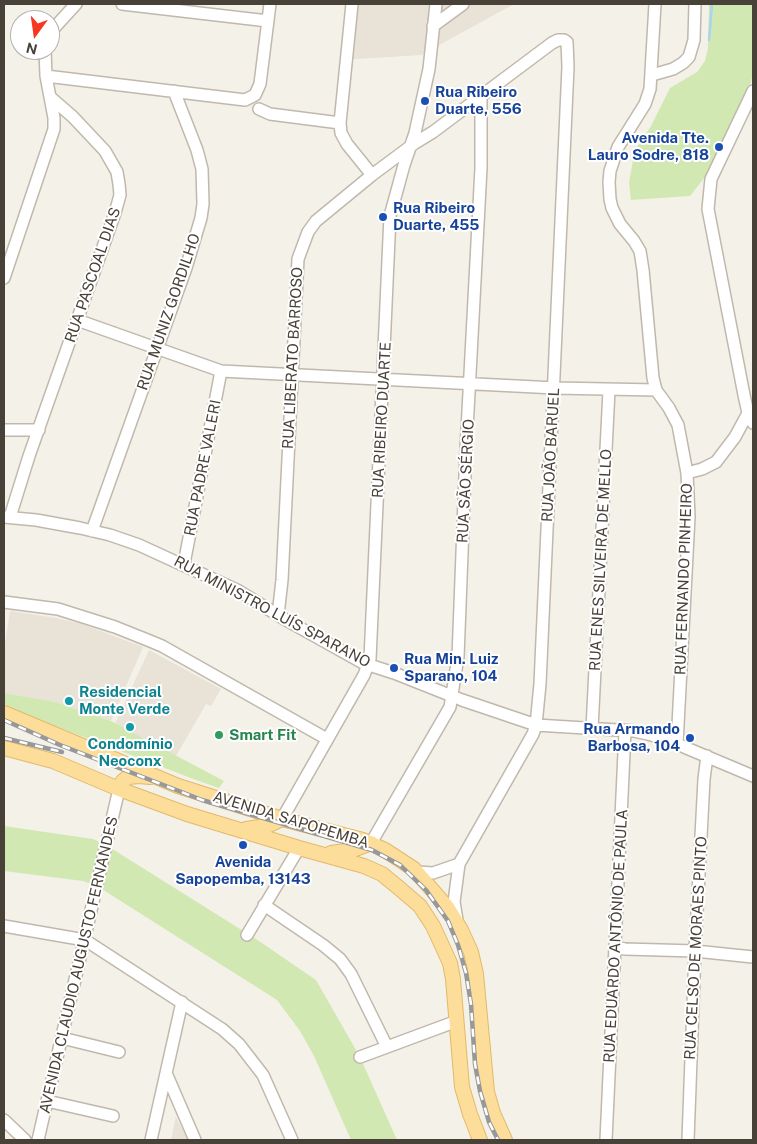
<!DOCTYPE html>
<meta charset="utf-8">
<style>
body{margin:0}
#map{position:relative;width:757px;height:1144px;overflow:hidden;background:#f4f1e9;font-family:"Public Sans",sans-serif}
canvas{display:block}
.frame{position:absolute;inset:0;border:5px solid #484138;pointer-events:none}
.north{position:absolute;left:10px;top:10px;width:50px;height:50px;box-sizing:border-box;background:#fff;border:1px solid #b6b3af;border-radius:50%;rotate:194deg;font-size:14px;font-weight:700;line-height:20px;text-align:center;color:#484138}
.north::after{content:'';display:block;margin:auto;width:18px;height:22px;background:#f7371e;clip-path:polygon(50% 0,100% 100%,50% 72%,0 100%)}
</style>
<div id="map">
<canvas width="757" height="1144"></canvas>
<div class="frame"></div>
<div class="north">N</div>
</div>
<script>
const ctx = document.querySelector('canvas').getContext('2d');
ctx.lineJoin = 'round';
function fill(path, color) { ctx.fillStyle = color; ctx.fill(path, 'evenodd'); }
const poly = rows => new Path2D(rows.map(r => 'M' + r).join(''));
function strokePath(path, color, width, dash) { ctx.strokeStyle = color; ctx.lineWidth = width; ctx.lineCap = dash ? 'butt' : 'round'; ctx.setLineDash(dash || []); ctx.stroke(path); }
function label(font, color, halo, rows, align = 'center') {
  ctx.font = font + ' "Public Sans",sans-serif'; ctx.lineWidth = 4; ctx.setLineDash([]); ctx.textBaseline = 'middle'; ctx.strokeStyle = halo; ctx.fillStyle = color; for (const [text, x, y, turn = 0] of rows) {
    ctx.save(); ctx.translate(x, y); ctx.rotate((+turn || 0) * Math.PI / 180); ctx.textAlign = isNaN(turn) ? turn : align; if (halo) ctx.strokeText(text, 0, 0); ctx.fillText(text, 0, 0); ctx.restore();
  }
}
fill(poly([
 [348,4,514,4,421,55,341,60],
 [10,611,56,618,82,624,143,647,111,721,56,702,4,693,4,645,5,644],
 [149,650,221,689,211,706,206,704,176,756,115,724],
 [176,1116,176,1117,188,1140,171,1140]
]), '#e8e2d7');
fill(poly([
 [709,4,753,4,753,74,745,104,720,158,690,196,631,200,629,182,635,150,651,126,670,88,697,72,705,61,708,48],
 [4,693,56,702,111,721,224,781,219,788,196,780,24,714,4,704],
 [4,826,93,839,106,845,256,939,316,980,360,1057,397,1140,351,1140,314,1056,300,1031,277,1000,97,886,83,881,4,871]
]), '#d2e8b3');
strokePath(poly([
 [709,40,712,4]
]), '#a7d4f0', 2.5);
const minor = poly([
 [122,4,268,21],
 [352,4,340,123,341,133,347,144,372,175],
 [655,4,650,89,645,104,618,147,610,171,609,182,610,199,612,208,620,224,634,241,640,251,643,270,653,378,656,390,669,408,678,425,687,473,689,517,677,744],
 [433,26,463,4],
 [50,36,55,27,76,4],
 [652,75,673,69,683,63,689,57,694,40,695,4],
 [46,76,245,100,255,95,260,84,270,4],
 [753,91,711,179,708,209,744,395,748,413,753,423],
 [259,109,270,114,340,123],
 [4,278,54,129,54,118,46,76,45,50],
 [77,320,221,371,555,388,656,390],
 [4,430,39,430],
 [687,473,702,469,716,462,735,437,748,413],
 [4,517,36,520,80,528,110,535,139,545,237,590,286,620,363,663,394,673,462,700,536,725,634,731,648,734,665,739,753,776],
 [10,517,29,456,115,213,120,195,119,184,117,172,105,151,73,117,50,97],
 [92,531,186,268,201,218,203,204,202,169,197,150,174,91],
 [184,564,221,371],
 [4,602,58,609,115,627,150,641,162,646,327,739],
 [278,615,282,580,298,259,308,232,316,221,372,175,415,143,433,132,552,43,558,40,564,40,567,42,568,67,540,684,536,725,533,734,459,864,454,902,457,920],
 [592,729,609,390],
 [282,819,364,675,370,659,390,216,404,165,415,133,429,69,436,4],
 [371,843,450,707,458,657,466,449,481,168,481,96],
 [417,872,433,873,459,864],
 [264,905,323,945,340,959,351,974,387,1047],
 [4,926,85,940,222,1029,239,1044,263,1075,292,1140],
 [247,935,299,848],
 [615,947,625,949,695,951,753,957],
 [62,1038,119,1052],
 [360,1057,457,1021],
 [166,1073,195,1140],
 [47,1101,113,1116],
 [4,1120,25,1140],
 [38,1140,119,789],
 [151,1140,182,1002],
 [606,1140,625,731],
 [688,1140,695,951,704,779,707,756]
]);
const major = poly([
 [4,713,178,786,282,819,363,840,385,850,414,869,447,907,461,930,471,952,476,974,487,1092,493,1113,505,1140],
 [4,748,53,761,119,789,187,814,299,848,364,866,382,874,399,888,420,906,433,926,450,963,453,979,462,1087,470,1114,480,1140],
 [119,789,123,781,128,777,139,776,150,777],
 [246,829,267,826,282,819],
 [331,853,353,850,371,843]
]);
strokePath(minor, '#c0b8ac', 14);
strokePath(major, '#e2ba69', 16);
strokePath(minor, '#fff', 11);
strokePath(major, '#fddd9a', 14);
const rail = poly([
 [4,720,60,745,202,800,372,850,400,865,426,890,448,921,458,945,466,973,471,1004,475,1064,480,1091,489,1122,498,1140],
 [4,738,62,752]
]);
strokePath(rail, '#989898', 4.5);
strokePath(rail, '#fff', 2.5, [8]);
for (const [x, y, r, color] of [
 [425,101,5,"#1a4fb4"],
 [719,147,5,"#1a4fb4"],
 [383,217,5,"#1a4fb4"],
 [394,668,5,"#1a4fb4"],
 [69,701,5,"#0f9aa8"],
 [130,727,5,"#0f9aa8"],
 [219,735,5,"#2e9e5b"],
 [690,738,5,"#1a4fb4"],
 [243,845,5,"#1a4fb4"]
]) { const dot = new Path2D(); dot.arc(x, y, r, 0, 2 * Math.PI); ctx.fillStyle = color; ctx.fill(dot); strokePath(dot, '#fff', 2); }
label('bold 15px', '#164399', '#fff', [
 ["Rua Ribeiro",435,92],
 ["Duarte, 556",435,109],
 ["Avenida Tte.",709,138,"right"],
 ["Lauro Sodre, 818",709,155,"right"],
 ["Rua Ribeiro",393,208],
 ["Duarte, 455",393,225],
 ["Rua Min. Luiz",404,659],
 ["Sparano, 104",404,676],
 ["Rua Armando",680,729,"right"],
 ["Barbosa, 104",680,746,"right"],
 ["Avenida",243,862,"center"],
 ["Sapopemba, 13143",243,879,"center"]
], 'left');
label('15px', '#484138', '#fff', [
 ["RUA PASCOAL DIAS",93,275,-71],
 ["RUA MUNIZ GORDILHO",169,312,-71],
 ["RUA LIBERATO BARROSO",293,358,-87],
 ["RUA RIBEIRO DUARTE",382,420,-87],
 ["RUA JOÃO BARUEL",551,455,-87],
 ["RUA PADRE VALERI",203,468,-79],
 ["RUA SÃO SÉRGIO",466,481,-87],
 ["RUA ENES SILVEIRA DE MELLO",601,560,-87],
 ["RUA FERNANDO PINHEIRO",684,579,-88],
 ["RUA MINISTRO LUÍS SPARANO",272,612,28],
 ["AVENIDA SAPOPEMBA",291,820,17],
 ["RUA EDUARDO ANTÔNIO DE PAULA",616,936,-87],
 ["RUA CELSO DE MORAES PINTO",696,948,-87],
 ["AVENIDA CLAUDIO AUGUSTO FERNANDES",79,965,-77]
]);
label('bold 15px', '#0d838f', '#fff', [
 ["Residencial",79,692],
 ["Monte Verde",79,709],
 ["Condomínio",130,744,"center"],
 ["Neoconx",130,761,"center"]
], 'left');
label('bold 15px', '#27864d', '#fff', [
 ["Smart Fit",229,735]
], 'left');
</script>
